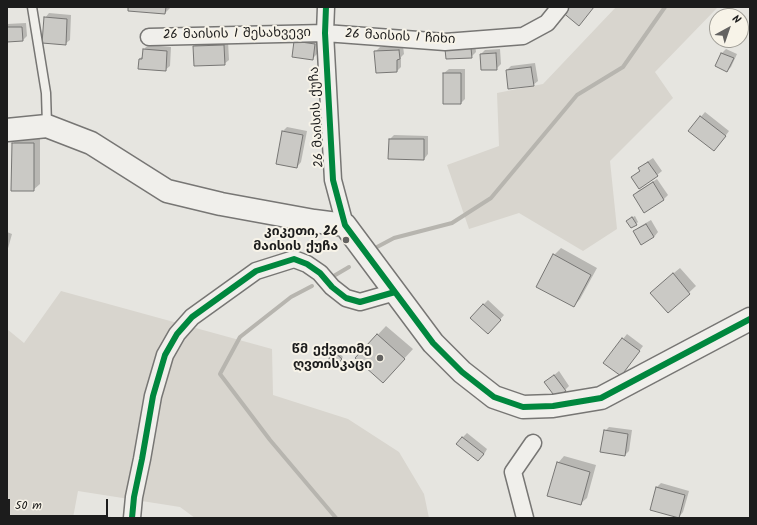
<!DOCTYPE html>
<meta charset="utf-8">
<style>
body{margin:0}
#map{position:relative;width:757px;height:525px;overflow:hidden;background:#e6e5e0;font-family:Kalam,sans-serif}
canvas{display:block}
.frame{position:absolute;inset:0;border:8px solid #1c1c1c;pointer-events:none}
.north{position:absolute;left:709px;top:8px;width:40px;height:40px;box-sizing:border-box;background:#f7f3e8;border:1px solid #9f9d96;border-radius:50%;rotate:40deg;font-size:11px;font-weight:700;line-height:16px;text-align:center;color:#1c1c1c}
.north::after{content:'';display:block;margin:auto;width:14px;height:18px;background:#636261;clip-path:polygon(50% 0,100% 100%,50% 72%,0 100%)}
.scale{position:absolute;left:8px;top:499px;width:100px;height:18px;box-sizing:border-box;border:2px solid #1c1c1c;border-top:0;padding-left:5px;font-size:12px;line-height:14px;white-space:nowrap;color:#1c1c1c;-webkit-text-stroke:3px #f7f3e8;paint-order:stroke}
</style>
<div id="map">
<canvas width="757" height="525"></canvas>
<div class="frame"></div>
<div class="north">N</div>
<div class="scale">50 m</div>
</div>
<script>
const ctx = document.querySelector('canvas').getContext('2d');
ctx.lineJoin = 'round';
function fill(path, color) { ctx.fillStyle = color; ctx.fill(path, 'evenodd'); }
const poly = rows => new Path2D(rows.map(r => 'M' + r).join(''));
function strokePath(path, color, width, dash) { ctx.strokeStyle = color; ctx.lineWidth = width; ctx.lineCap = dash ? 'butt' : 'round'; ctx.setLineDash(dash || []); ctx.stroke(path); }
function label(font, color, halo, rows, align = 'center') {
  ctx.font = font + ' Kalam,"Noto Sans Georgian",sans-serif'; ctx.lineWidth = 4; ctx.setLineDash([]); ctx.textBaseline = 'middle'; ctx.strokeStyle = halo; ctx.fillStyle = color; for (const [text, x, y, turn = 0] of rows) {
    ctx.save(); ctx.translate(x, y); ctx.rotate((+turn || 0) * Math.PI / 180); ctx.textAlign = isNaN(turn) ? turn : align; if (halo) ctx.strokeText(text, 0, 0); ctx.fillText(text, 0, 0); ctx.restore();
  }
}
fill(poly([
 [616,7,718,7,655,72,673,98,610,161,617,229,583,251,519,213,469,229,447,165,499,146,497,93,543,84],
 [61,291,272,349,273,395,348,419,399,452,424,494,429,518,195,518,180,507,78,491,73,518,7,518,7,329,24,343]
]), '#d8d5ce');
fill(poly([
 [129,7,171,7,165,13],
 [49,13,71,15,70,40,65,44,45,18],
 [26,23,27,36,23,40,7,41,7,24],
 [319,40,317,54,312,59,295,42],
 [228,41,229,60,224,64,194,46,199,42],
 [475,44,476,52,471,57,451,45],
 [148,45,171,47,170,66,165,70,139,59,143,56,143,50],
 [403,46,404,54,401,57,401,67,397,71,375,52,380,47],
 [500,49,501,64,496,69,481,54,485,50],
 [726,49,737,54,731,67,727,71,716,66,722,53],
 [535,63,538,81,533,85,507,70,511,66],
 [449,69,465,69,465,99,461,103,444,73],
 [705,112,729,131,718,146,689,131],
 [287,127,307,131,301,162,297,167,283,131],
 [394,135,428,136,428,154,424,159,390,139],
 [19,137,40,137,40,184,33,190,13,143],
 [653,158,662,171,657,175,632,177,641,170,640,168,644,164],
 [657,179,668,195,664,199,634,195,638,191],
 [635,216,638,222,636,224,629,219],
 [651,220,658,232,654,237,634,232,639,227],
 [7,232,12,234,7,252],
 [561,248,597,268,580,299,574,306,554,255],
 [680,268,696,286,668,312,658,286],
 [488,300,504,315,492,329,483,305],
 [386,326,413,349,391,373,356,358],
 [627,334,643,346,625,370,605,362],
 [337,351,343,357,336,365,329,360],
 [559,371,569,386,565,390,546,382],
 [609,427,632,430,629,451,625,455,605,431],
 [467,433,487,449,483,456,462,438],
 [564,456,596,465,587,498,580,504,558,463],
 [661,483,689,491,683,512,679,517,657,487],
 [100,516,123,518,98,518]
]), '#0003');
strokePath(poly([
 [377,247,394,238,452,223,491,198,577,95,623,67,665,7],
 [332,277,349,267],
 [312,286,291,297,240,337,220,374,270,440,336,518]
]), '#b7b5af', 4);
const building = poly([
 [128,7,166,7,165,14,128,11,128,7],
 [564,7,594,7,579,26,561,11,564,7],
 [44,17,67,19,66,45,42,43,44,17],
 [7,27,22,27,23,41,7,42,7,27],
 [294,41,315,44,313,60,292,57,294,41],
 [224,45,225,65,194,66,193,46,224,45],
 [471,48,472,58,446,59,445,49,471,48],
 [143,49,167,51,166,71,138,69,139,59,142,59,143,49],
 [399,50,400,59,397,60,397,72,376,73,374,51,399,50],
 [496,53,497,70,481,70,480,54,496,53],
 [721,53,734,58,727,72,715,66,721,53],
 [531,67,534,86,508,89,506,70,531,67],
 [443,73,461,73,461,104,443,104,443,73],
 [700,116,726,136,714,151,688,131,700,116],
 [282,131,303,135,297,168,276,164,282,131],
 [389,139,424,139,424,160,388,159,389,139],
 [12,143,34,143,34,191,11,191,12,143],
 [648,162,658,176,639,189,631,177,640,171,638,168,648,162],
 [653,182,664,200,644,213,633,195,653,182],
 [632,217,637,225,631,228,626,221,632,217],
 [646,224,654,237,641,245,633,231,646,224],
 [553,254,591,275,574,307,536,287,553,254],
 [673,273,690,294,668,313,650,293,673,273],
 [483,304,501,320,488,334,470,318,483,304],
 [377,334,405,359,383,383,355,358,377,334],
 [622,338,640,351,621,376,603,363,622,338],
 [334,352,342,359,336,366,328,360,334,352],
 [554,375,566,391,556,398,544,382,554,375],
 [604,430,628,434,625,456,600,452,604,430],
 [462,437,484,454,478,461,456,444,462,437],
 [557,462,590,472,581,505,547,496,557,462],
 [656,487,685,495,679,518,650,510,656,487]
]);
fill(building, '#cac9c5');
strokePath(building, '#777674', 1);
const lane = poly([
 [32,7,46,93,47,125]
]);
const street = poly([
 [326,7,325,33,333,180,345,225],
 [149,37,325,33,445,42,523,36,547,23,560,7],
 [132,518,134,497,142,459,153,396,165,355,177,334,192,317,256,271,294,259,307,264,320,273,332,287,346,298,360,302,395,292],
 [525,518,513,472,533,443]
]);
const secondary = poly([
 [7,130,47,126,91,143,167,191,221,204,314,221,345,225,433,343,462,372,494,397,523,407,553,406,601,398,750,319]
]);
strokePath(lane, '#777674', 11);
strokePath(street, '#777674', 19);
strokePath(secondary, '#777674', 25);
strokePath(lane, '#f0efeb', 8);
strokePath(street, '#f0efeb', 16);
strokePath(secondary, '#f0efeb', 22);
strokePath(poly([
 [326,7,325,33,333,180,345,225,433,343,462,372,494,397,523,407,553,406,601,398,750,319],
 [132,518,134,497,142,459,153,396,165,355,177,334,192,317,256,271,294,259,307,264,320,273,332,287,346,298,360,302,395,292]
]), '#00873e', 6);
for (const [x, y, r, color] of [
 [346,240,4,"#636261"],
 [380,358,4,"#636261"]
]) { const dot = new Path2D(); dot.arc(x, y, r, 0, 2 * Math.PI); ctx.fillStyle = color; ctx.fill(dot); strokePath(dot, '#f7f3e8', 1.5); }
label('13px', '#1c1c1c', '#f7f3e8', [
 ["26 მაისის I შესახვევი",237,35,-1],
 ["26 მაისის I ჩიხი",400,38,3],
 ["26 მაისის ქუჩა",318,117,-93]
]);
label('bold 13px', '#1c1c1c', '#f7f3e8', [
 ["კიკეთი, 26",338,233],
 ["მაისის ქუჩა",338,248],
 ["წმ ექვთიმე",372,351],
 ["ღვთისკაცი",372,366]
], 'right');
</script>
